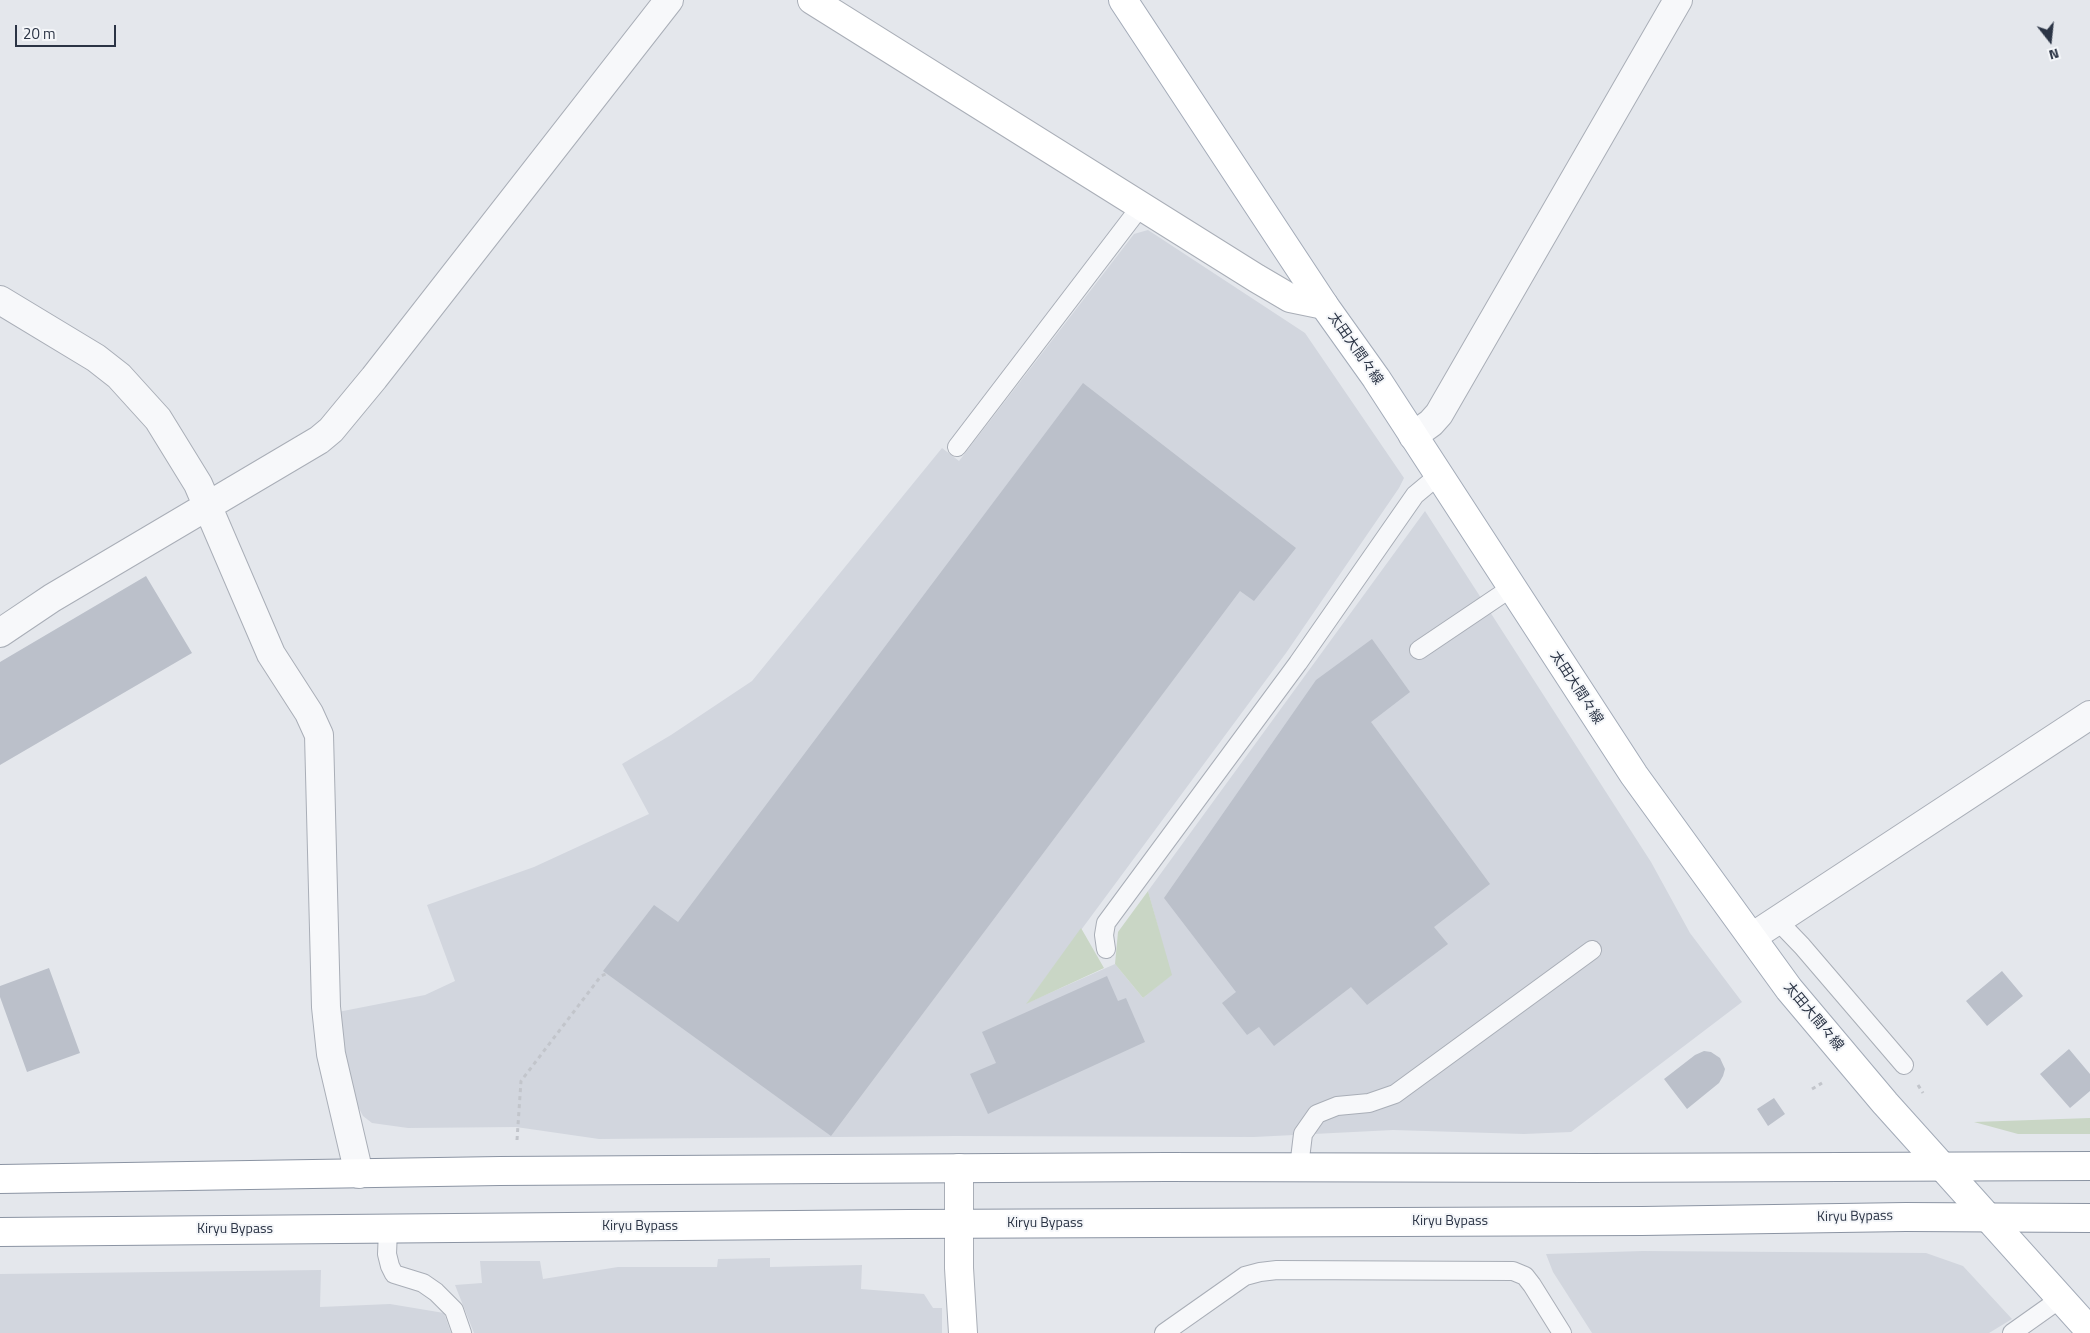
<!DOCTYPE html>
<meta charset="utf-8">
<style>
body{margin:0}
#map{position:relative;width:2090px;height:1333px;overflow:hidden;background:#e4e7ec;font-family:"Titillium Web",sans-serif}
canvas{display:block}
.north{position:absolute;left:2025px;top:15px;width:50px;height:50px;-webkit-text-stroke:4px #f4f6f9;paint-order:stroke;rotate:164deg;font-size:14px;font-weight:700;line-height:20px;text-align:center;color:#2b3445}
.north::after{content:'';display:block;margin:auto;width:18px;height:22px;background:#2b3445;clip-path:polygon(50% 0,100% 100%,50% 72%,0 100%)}
.scale{position:absolute;left:15px;top:25px;width:101px;height:22px;box-sizing:border-box;border:2px solid #2b3445;border-top:0;padding-left:6px;font-size:15px;line-height:18px;white-space:nowrap;color:#2b3445;-webkit-text-stroke:4px #f4f6f9;paint-order:stroke}
</style>
<div id="map">
<canvas width="2090" height="1333"></canvas>
<div class="north">N</div>
<div class="scale">20 m</div>
</div>
<script>
const ctx = document.querySelector('canvas').getContext('2d');
ctx.lineJoin = 'round';
function fill(path, color) { ctx.fillStyle = color; ctx.fill(path, 'evenodd'); }
const poly = rows => new Path2D(rows.map(r => 'M' + r).join(''));
function strokePath(path, color, width, dash) { ctx.strokeStyle = color; ctx.lineWidth = width; ctx.lineCap = dash ? 'butt' : 'round'; ctx.setLineDash(dash || []); ctx.stroke(path); }
function label(font, color, halo, rows, align = 'center') {
  ctx.font = font + ' "Titillium Web","Noto Sans JP",sans-serif'; ctx.lineWidth = 4; ctx.setLineDash([]); ctx.textBaseline = 'middle'; ctx.strokeStyle = halo; ctx.fillStyle = color; for (const [text, x, y, turn = 0] of rows) {
    ctx.save(); ctx.translate(x, y); ctx.rotate((+turn || 0) * Math.PI / 180); ctx.textAlign = isNaN(turn) ? turn : align; if (halo) ctx.strokeText(text, 0, 0); ctx.fillText(text, 0, 0); ctx.restore();
  }
}
fill(poly([
 [1148,230,1305,333,1404,478,1399,488,1286,653,1027,1003,1115,964,1143,998,1171,975,1148,891,1425,511,1651,862,1690,933,1742,1002,1571,1132,1524,1134,1393,1130,1254,1137,956,1136,599,1139,516,1127,408,1128,372,1123,363,1116,352,1095,341,1052,338,1012,425,995,455,981,427,905,534,867,649,814,622,764,671,735,752,681,942,448,959,461,1134,234],
 [1643,1251,1926,1253,1963,1266,2012,1319,1989,1333,1592,1333,1553,1272,1546,1254],
 [770,1258,770,1267,862,1265,861,1289,924,1294,933,1308,942,1308,942,1333,474,1333,455,1285,482,1283,480,1261,540,1261,543,1279,618,1267,717,1267,718,1259],
 [321,1270,320,1307,390,1304,444,1313,451,1333,0,1333,0,1274]
]), '#d2d6de');
fill(poly([
 [1148,891,1172,975,1143,998,1115,964,1118,932],
 [1081,928,1104,968,1026,1004],
 [2090,1118,2090,1134,2018,1134,1974,1122]
]), '#c9d6c5');
fill(poly([
 [1083,383,1296,548,1254,601,1240,591,831,1136,603,971,654,905,678,922],
 [146,576,192,653,0,765,0,662],
 [1372,639,1410,692,1371,722,1490,884,1434,927,1448,944,1367,1005,1351,987,1274,1046,1259,1027,1247,1035,1222,1003,1236,992,1164,898,1316,680],
 [49,968,80,1053,27,1072,0,997,0,986],
 [2002,971,2023,996,1987,1026,1966,1001],
 [1107,976,1118,1001,1126,998,1145,1042,988,1114,970,1074,996,1063,982,1032],
 [2069,1049,2090,1074,2090,1091,2070,1108,2040,1074],
 [1704,1051,1711,1052,1720,1058,1725,1069,1723,1076,1719,1083,1687,1109,1664,1079,1695,1055],
 [1774,1098,1785,1114,1768,1126,1757,1109]
]), '#bbc0ca');
const lane = poly([
 [957,447,1141,206],
 [1419,650,1511,588],
 [1776,919,1802,946,1904,1065],
 [1106,949,1104,935,1106,923,1298,663,1415,495,1439,475],
 [1299,1167,1303,1134,1317,1114,1337,1106,1369,1103,1395,1094,1592,950],
 [388,1230,387,1254,390,1266,394,1274,423,1283,436,1292,454,1310,462,1333],
 [1164,1333,1245,1276,1260,1272,1277,1270,1513,1271,1525,1276,1532,1285,1562,1333],
 [2012,1333,2060,1299]
]);
const street = poly([
 [0,300,96,358,119,376,158,419,198,484,271,654,309,713,319,735,326,1007,331,1054,359,1174],
 [1413,436,1431,423,1439,414,1678,0],
 [0,633,52,598,319,440,331,430,374,378,669,0],
 [1752,937,2090,715]
]);
const secondary = poly([
 [812,0,1256,278,1290,298,1324,305],
 [959,1168,959,1268,963,1333]
]);
const primary = poly([
 [1123,0,1324,305,1376,378,1634,775,1789,989,1885,1103,2090,1331]
]);
const highway = poly([
 [0,1179,500,1171,1166,1167,1591,1168,2090,1166],
 [0,1232,908,1224,1642,1221,1906,1217,2090,1218]
]);
strokePath(lane, '#a9aeb7', 20);
strokePath(street, '#a9aeb7', 30);
strokePath(secondary, '#a9aeb7', 30);
strokePath(primary, '#a3abb8', 30);
strokePath(highway, '#8b94a3', 30);
strokePath(poly([
 [1918,1085,1923,1093],
 [1812,1089,1822,1083],
 [517,1140,521,1081,601,976,606,974]
]), '#c2c5cb', 3, [4, 4]);
strokePath(lane, '#f7f8fa', 18);
strokePath(street, '#f7f8fa', 28);
strokePath(secondary, '#fff', 28);
strokePath(primary, '#fff', 28);
strokePath(highway, '#fff', 28);
label('14px', '#2b3445', '#f4f6f9', [
 ["太田大間々線",1355,349,55],
 ["太田大間々線",1576,688,57],
 ["太田大間々線",1813,1017,50],
 ["Kiryu Bypass",1855,1217,-1],
 ["Kiryu Bypass",1450,1222],
 ["Kiryu Bypass",1045,1224],
 ["Kiryu Bypass",640,1227],
 ["Kiryu Bypass",235,1230]
]);
</script>
